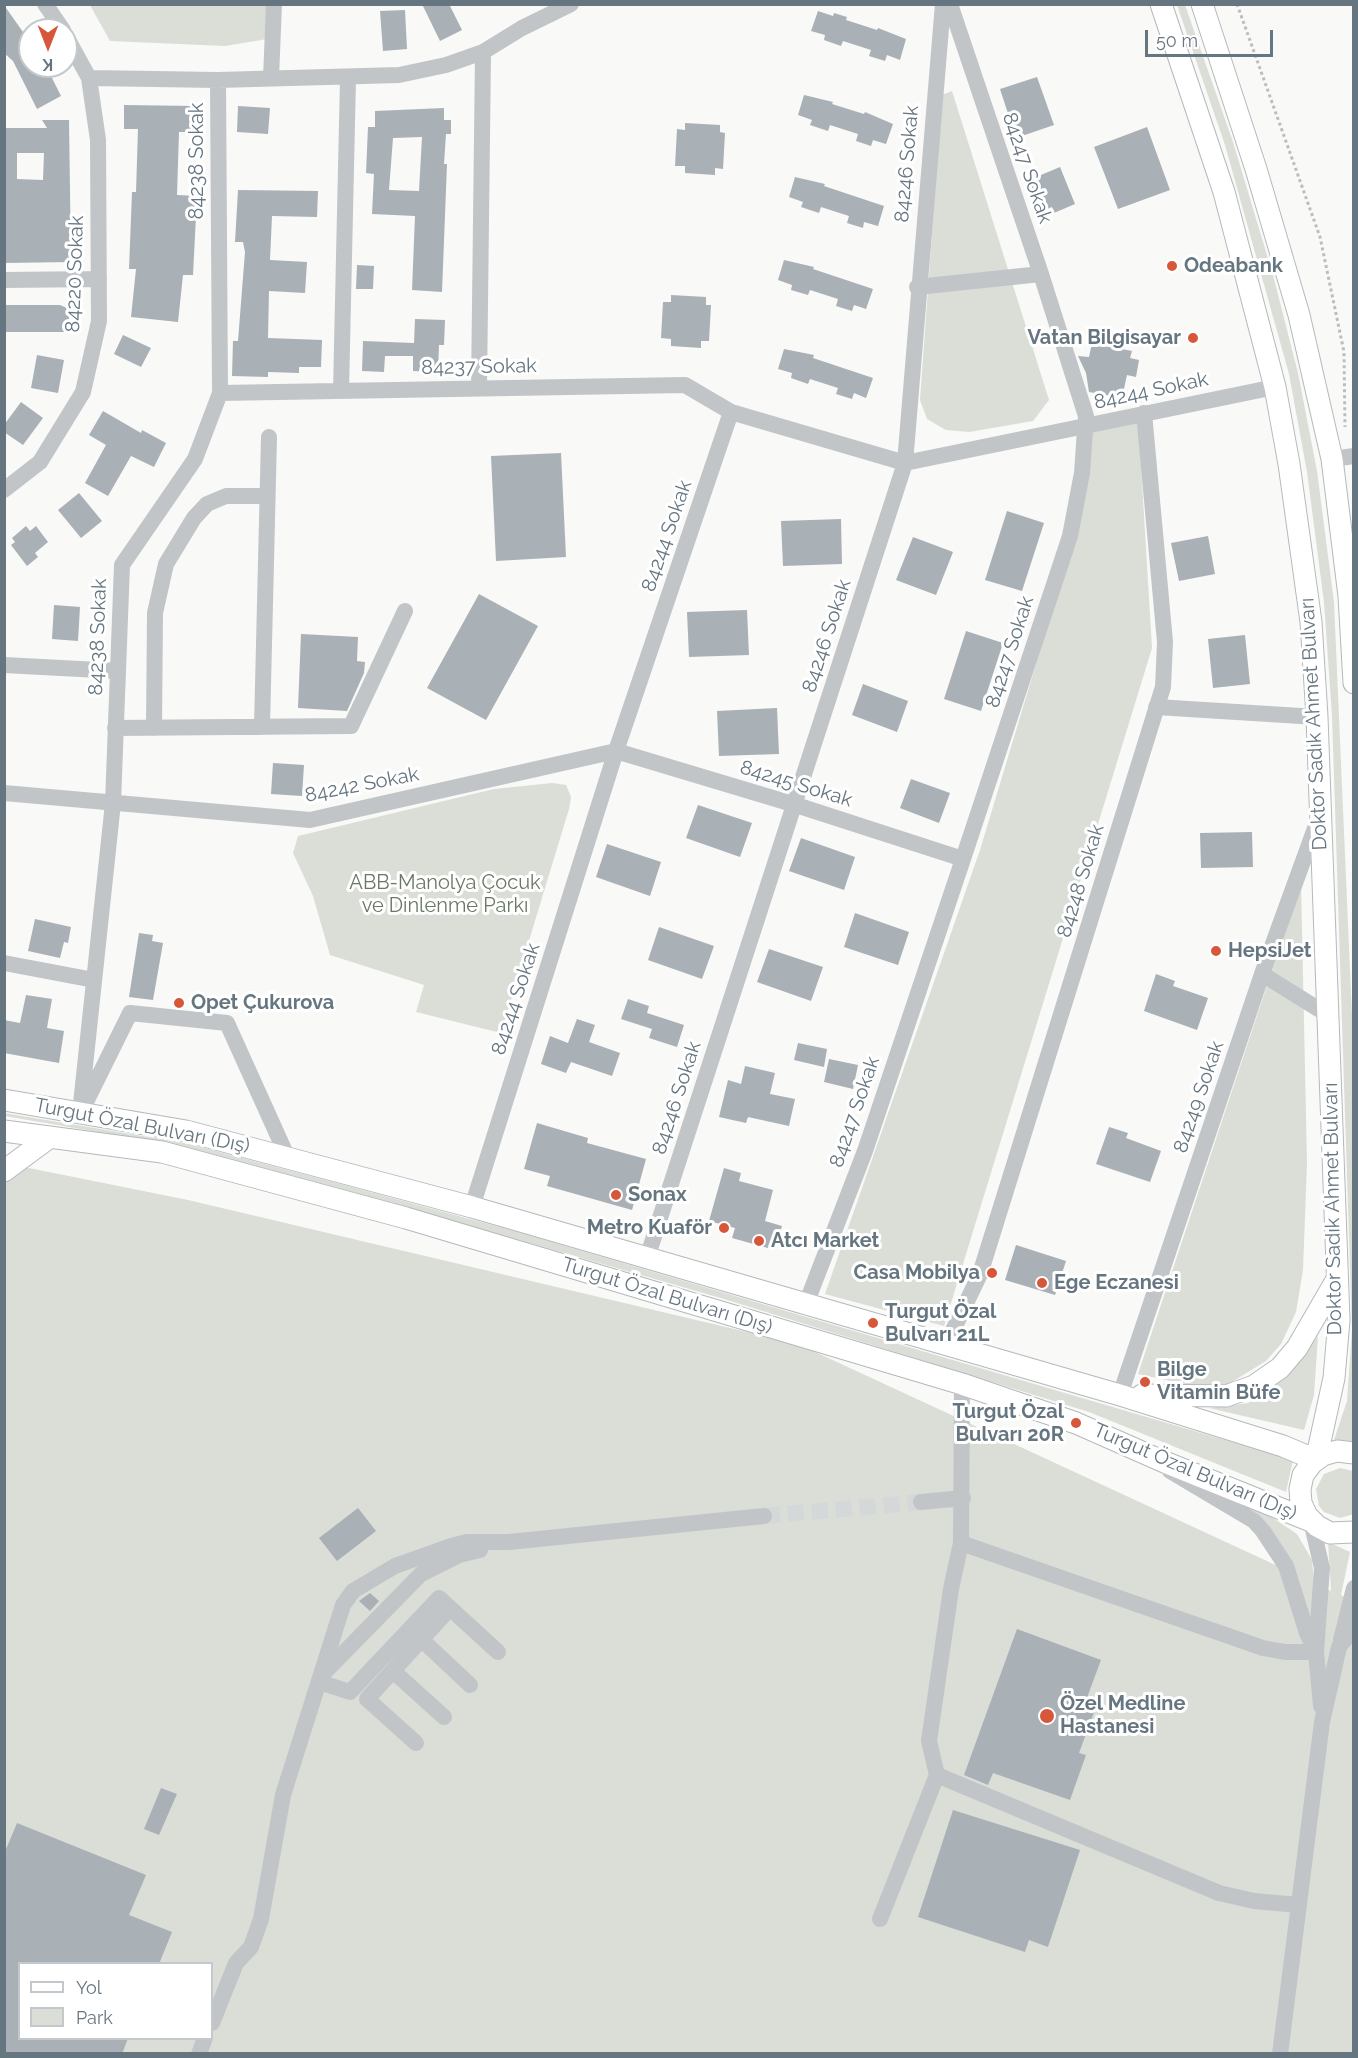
<!DOCTYPE html>
<meta charset="utf-8">
<style>
body{margin:0}
#map{position:relative;width:1358px;height:2058px;overflow:hidden;background:#f9f9f7;font-family:Raleway,sans-serif}
canvas{display:block}
.frame{position:absolute;inset:0;border:6px solid #667680;pointer-events:none}
.legend{position:absolute;left:18px;top:1962px;width:195px;height:78px;box-sizing:border-box;background:#fff;border:2px solid #c2c8cc;margin:0;padding:8px 10px;list-style:none;font-size:18px;color:#667680}
.legend li{display:flex;align-items:center;gap:12px;height:30px}
.legend b{width:30px;border:2px solid #c2c8cc}
.north{position:absolute;left:18px;top:18px;width:60px;height:60px;box-sizing:border-box;background:#fff;border:2px solid #c2c8cc;border-radius:50%;rotate:180deg;font-size:16px;font-weight:700;line-height:24px;text-align:center;color:#667680}
.north::after{content:'';display:block;margin:auto;width:21px;height:27px;background:#d6573a;clip-path:polygon(50% 0,100% 100%,50% 72%,0 100%)}
.scale{position:absolute;left:1145px;top:30px;width:128px;height:27px;box-sizing:border-box;border:3px solid #667680;border-top:0;padding-left:8px;font-size:18px;line-height:21px;white-space:nowrap;color:#667680;-webkit-text-stroke:4px #fff;paint-order:stroke}
</style>
<div id="map">
<canvas width="1358" height="2058"></canvas>
<div class="frame"></div>
<ul class="legend">
<li><b style="height:8px;background:#fff"></b>Yol</li>
<li><b style="height:16px;background:#daded7"></b>Park</li>
</ul>
<div class="north">K</div>
<div class="scale">50 m</div>
</div>
<script>
const ctx = document.querySelector('canvas').getContext('2d');
ctx.lineJoin = 'round';
function fill(path, color) { ctx.fillStyle = color; ctx.fill(path, 'evenodd'); }
const poly = rows => new Path2D(rows.map(r => 'M' + r).join(''));
function strokePath(path, color, width, dash) { ctx.strokeStyle = color; ctx.lineWidth = width; ctx.lineCap = dash ? 'butt' : 'round'; ctx.setLineDash(dash || []); ctx.stroke(path); }
function label(font, color, halo, rows, align = 'center') {
  ctx.font = font + ' Raleway,sans-serif'; ctx.lineWidth = 6; ctx.setLineDash([]); ctx.textBaseline = 'middle'; ctx.strokeStyle = halo; ctx.fillStyle = color; for (const [text, x, y, turn = 0] of rows) {
    ctx.save(); ctx.translate(x, y); ctx.rotate((+turn || 0) * Math.PI / 180); ctx.textAlign = isNaN(turn) ? turn : align; if (halo) ctx.strokeText(text, 0, 0); ctx.fillText(text, 0, 0); ctx.restore();
  }
}
fill(poly([
 [90,5,268,5,267,39,225,46,110,41],
 [1177,5,1185,5,1233,142,1273,275,1298,373,1317,471,1334,602,1353,1039,1353,1442,1334,1440,1347,1401,1352,1330,1332,715,1324,602,1307,472,1289,374,1225,145],
 [952,91,1049,400,1033,421,969,432,946,430,927,419,920,400,942,95],
 [1138,416,1152,648,944,1326,825,1294,980,850,1074,538,1087,430],
 [552,783,566,785,571,797,569,809,501,1033,416,1012,424,985,330,955,313,896,293,853,298,836,494,789],
 [1301,883,1307,1163,1303,1270,1296,1312,1281,1344,1266,1361,1222,1388,1194,1386,1138,1374],
 [4,1113,185,1143,344,1185,514,1231,1293,1460,1286,1492,1089,1412,724,1299,342,1189,185,1147,5,1116],
 [4,1163,188,1200,798,1344,1295,1574,1229,1498,1273,1518,1297,1534,1312,1560,1314,1583,1331,1591,1328,1542,1350,1552,1341,1595,1354,1602,1353,2053,5,2053],
 [20,1964,212,1964,212,2038,20,2038],
 [1318,1336,1314,1395,1304,1430,1209,1408,1248,1403,1288,1376],
 [1340,1468,1353,1471,1354,1514,1340,1518,1324,1512,1319,1506,1316,1489,1324,1474]
]), '#daded7');
fill(poly([
 [422,4,449,4,462,30,440,41],
 [4,5,30,42,30,66,46,66,61,96,37,109,13,61,4,53],
 [405,10,407,49,383,51,380,11],
 [818,11,833,16,834,13,847,17,846,20,877,30,878,28,906,39,900,60,887,55,885,61,869,56,871,50,843,41,841,46,824,40,825,35,811,31],
 [1037,77,1054,125,1016,138,1000,89],
 [804,95,833,102,832,104,864,114,865,112,893,124,886,144,873,140,871,146,856,141,858,134,830,125,828,131,810,125,812,120,798,115],
 [124,105,196,106,195,132,179,132,177,195,197,196,193,275,183,275,178,322,131,317,136,269,129,269,132,192,136,192,138,129,124,129],
 [238,106,270,108,268,134,237,132],
 [444,108,444,120,451,120,451,134,446,134,444,164,447,164,442,292,412,290,415,216,372,214,374,174,366,173,368,127,375,127,375,111],
 [422,137,419,191,389,190,393,138],
 [42,120,69,120,71,262,4,263,4,128,47,128],
 [17,153,44,153,43,180,17,179],
 [685,123,720,125,720,132,725,133,723,169,715,168,715,175,685,173,685,166,675,166,677,129,685,130],
 [1147,127,1170,190,1118,209,1094,147],
 [1060,167,1075,204,1054,213,1052,207,1042,211,1029,180],
 [795,177,825,184,824,186,884,206,878,226,864,222,863,228,847,223,849,216,821,207,819,213,801,207,803,202,789,197],
 [238,190,318,191,317,217,272,216,270,260,307,262,305,293,269,291,268,338,322,340,321,367,299,367,299,373,268,372,268,377,232,376,233,341,238,341,245,252,243,242,235,242],
 [784,260,814,267,813,269,873,289,866,309,854,305,852,311,836,306,838,299,810,290,808,295,791,290,792,285,778,280],
 [357,265,374,266,373,289,356,289],
 [671,295,706,297,706,305,711,305,709,341,701,341,701,348,671,346,671,339,661,338,663,302,671,302],
 [4,305,60,305,69,309,69,332,4,332],
 [415,319,445,320,444,345,439,345,438,372,413,371,413,356,385,356,384,372,362,371,363,341,414,343],
 [123,335,151,348,141,367,114,354],
 [1092,343,1132,351,1130,358,1139,360,1136,377,1127,375,1122,398,1089,392,1086,373,1078,356,1089,357],
 [784,349,814,355,813,358,873,378,866,398,854,393,852,399,836,394,838,388,810,379,808,384,791,378,792,373,778,369],
 [37,355,64,360,58,393,31,388],
 [21,402,43,418,23,445,4,432,4,425],
 [103,411,141,433,142,430,166,443,154,467,131,456,108,496,85,483,106,445,89,435],
 [561,453,566,557,496,561,491,456],
 [79,493,102,521,81,538,58,510],
 [1007,511,1044,523,1022,591,985,580],
 [841,519,842,564,783,566,781,521],
 [26,526,30,531,36,526,48,542,35,553,38,557,27,566,11,545,15,542,12,538],
 [1208,536,1215,574,1179,581,1171,543],
 [913,537,953,552,936,595,896,580],
 [479,594,538,626,486,720,427,688],
 [54,605,80,607,78,641,52,639],
 [747,610,749,655,689,657,687,612],
 [966,631,1003,643,981,711,944,699],
 [301,634,358,637,357,661,365,662,364,673,347,711,298,708],
 [1245,635,1250,684,1213,688,1208,639],
 [863,684,908,701,897,732,852,715],
 [777,708,779,754,719,756,717,711],
 [273,763,304,765,302,796,271,794],
 [911,779,950,793,939,823,900,808],
 [698,805,752,823,740,857,686,838],
 [1252,832,1253,867,1201,868,1200,833],
 [801,838,855,857,844,890,789,871],
 [607,844,661,862,650,896,596,877],
 [855,913,909,932,898,965,844,947],
 [35,919,71,927,68,943,64,942,60,958,28,951],
 [659,927,714,946,702,979,648,960],
 [139,933,153,935,152,941,163,943,153,1000,129,997],
 [769,949,823,967,811,1001,757,982],
 [1156,974,1175,981,1173,986,1208,998,1197,1030,1144,1011],
 [26,995,52,999,47,1028,64,1031,59,1063,4,1053,4,1020,20,1023],
 [628,999,649,1006,647,1013,684,1025,677,1047,649,1038,652,1029,621,1019],
 [577,1019,595,1025,589,1042,620,1053,612,1076,571,1062,566,1073,541,1064,550,1036,568,1043],
 [798,1043,827,1049,824,1067,794,1060],
 [829,1059,858,1065,853,1089,824,1082],
 [745,1066,775,1073,770,1094,795,1099,789,1126,748,1117,746,1123,719,1117,728,1080,741,1084],
 [537,1123,588,1138,587,1143,646,1159,632,1210,547,1186,550,1176,524,1169],
 [1109,1127,1128,1133,1126,1138,1161,1151,1150,1182,1096,1164],
 [724,1168,741,1173,739,1181,773,1190,765,1221,782,1226,775,1250,732,1238,735,1228,709,1221],
 [1016,1245,1066,1261,1055,1295,1005,1280],
 [358,1508,376,1531,337,1561,319,1538],
 [370,1593,379,1601,370,1611,359,1601],
 [1017,1629,1101,1660,1085,1703,1096,1707,1079,1753,1086,1755,1070,1800,993,1773,988,1785,964,1775],
 [161,1788,177,1794,159,1835,144,1829],
 [953,1810,1080,1850,1048,1947,1029,1940,1025,1952,918,1917],
 [17,1823,146,1875,129,1915,172,1932,159,1964,20,1964,20,2038,128,2038,122,2054,4,2054,4,1854]
]), '#a9b0b6');
strokePath(poly([
 [764,1516,921,1502]
]), '#d4d8d9', 16, [16, 8]);
const major = poly([
 [1161,4,1224,192,1275,387,1289,464,1311,622,1317,717,1339,1320,1334,1378,1316,1460],
 [1202,4,1256,169,1299,315,1332,459,1349,596,1354,683],
 [4,1100,186,1131,472,1207,1120,1395,1283,1446,1316,1460],
 [4,1131,162,1152,406,1218,962,1384,1076,1423,1162,1461,1311,1521],
 [4,1171,50,1137],
 [1142,1395,1226,1396,1254,1386,1280,1368,1297,1348,1337,1279],
 [1354,1453,1337,1451,1323,1455,1312,1463,1303,1475,1300,1489,1301,1503,1307,1516,1317,1526,1330,1533,1354,1532]
]);
strokePath(major, '#b4b9bd', 23);
strokePath(poly([
 [1237,4,1320,237,1344,352,1345,427]
]), '#bbbec0', 3, [3, 3]);
strokePath(poly([
 [45,4,63,30],
 [89,78,218,80,399,75,446,65,483,52,522,28,571,4],
 [271,78,274,4],
 [4,280,99,279],
 [917,287,1041,274],
 [479,388,483,52],
 [341,391,348,78],
 [220,393,685,385,731,412],
 [1332,459,1354,456],
 [4,490,40,462,83,392,99,321,98,140,89,78,66,36],
 [4,665,118,671],
 [1156,707,1317,717],
 [262,727,269,437],
 [115,728,351,726,405,611],
 [154,728,155,613,166,564,194,518,207,504,226,496,267,496],
 [4,793,310,820,616,751,796,805,963,859],
 [4,963,94,980],
 [1262,974,1328,1015],
 [85,1104,130,1013,227,1023,287,1156],
 [80,1113,113,803,122,565,195,459,220,393,218,80],
 [472,1207,616,751,731,412,905,463,1275,387],
 [647,1258,905,463,943,4],
 [806,1304,865,1151,963,859,1070,536,1082,473,1086,416,1041,274,950,4],
 [946,1345,980,1274,1163,687,1165,642,1144,413],
 [1120,1395,1262,974,1318,820],
 [921,1502,963,1498],
 [1311,1521,1322,1568,1316,1652,1321,1706],
 [961,1543,1263,1648,1285,1652,1316,1652,1307,1633,1286,1566,1263,1531,1254,1521,1170,1471],
 [421,1639,470,1685],
 [1341,1640,1354,1588],
 [393,1671,444,1717],
 [322,1675,421,1574,459,1555,480,1550],
 [319,1682,350,1692,439,1598,498,1652],
 [416,1743,367,1699,450,1608],
 [937,1775,1219,1893,1254,1901,1299,1905],
 [880,1919,937,1775,929,1741,951,1589,961,1543,962,1384],
 [212,2023,236,1963,251,1947,261,1919,283,1795,343,1605,353,1591,395,1566,451,1546,467,1542,509,1542,764,1516],
 [199,2054,205,2038],
 [1280,2054,1322,1722,1339,1647,1354,1628]
]), '#c1c5c8', 16);
strokePath(major, '#fff', 21);
for (const [x, y, r, color] of [
 [1172,266,6,"#d6573a"],
 [1193,338,6,"#d6573a"],
 [1216,951,6,"#d6573a"],
 [179,1003,6,"#d6573a"],
 [616,1195,6,"#d6573a"],
 [724,1228,6,"#d6573a"],
 [759,1241,6,"#d6573a"],
 [992,1273,6,"#d6573a"],
 [1042,1283,6,"#d6573a"],
 [873,1323,6,"#d6573a"],
 [1145,1382,6,"#d6573a"],
 [1076,1423,6,"#d6573a"],
 [1047,1716,8,"#d6573a"]
]) { const dot = new Path2D(); dot.arc(x, y, r, 0, 2 * Math.PI); ctx.fillStyle = color; ctx.fill(dot); strokePath(dot, '#fff', 2); }
label('20px', '#667680', '#fff', [
 ["84238 Sokak",197,161,-90],
 ["84246 Sokak",907,164,-85],
 ["84247 Sokak",1027,168,71],
 ["84220 Sokak",75,274,-88],
 ["84237 Sokak",479,367,-1],
 ["84244 Sokak",1151,391,-12],
 ["84244 Sokak",667,536,-71],
 ["84246 Sokak",827,636,-72],
 ["84238 Sokak",98,637,-88],
 ["84247 Sokak",1010,652,-72],
 ["Doktor Sadık Ahmet Bulvarı",1314,724,-93],
 ["84245 Sokak",796,784,17],
 ["84242 Sokak",362,785,-11],
 ["84248 Sokak",1081,881,-73],
 ["84244 Sokak",516,999,-72],
 ["84249 Sokak",1199,1097,-71],
 ["84246 Sokak",677,1098,-72],
 ["84247 Sokak",855,1112,-71],
 ["Turgut Özal Bulvarı (Dış)",142,1126,11],
 ["Doktor Sadık Ahmet Bulvarı",1333,1209,-91],
 ["Turgut Özal Bulvarı (Dış)",667,1296,17],
 ["Turgut Özal Bulvarı (Dış)",1195,1472,23]
]);
label('bold 20px', '#667680', '#fff', [
 ["Odeabank",1184,266],
 ["Vatan Bilgisayar",1181,338,"right"],
 ["HepsiJet",1228,951],
 ["Opet Çukurova",191,1003],
 ["Sonax",628,1195],
 ["Metro Kuaför",712,1228,"right"],
 ["Atcı Market",771,1241],
 ["Casa Mobilya",980,1273,"right"],
 ["Ege Eczanesi",1054,1283],
 ["Turgut Özal",885,1312],
 ["Bulvarı 21L",885,1335],
 ["Bilge",1157,1370],
 ["Vitamin Büfe",1157,1393],
 ["Turgut Özal",1064,1412,"right"],
 ["Bulvarı 20R",1064,1435,"right"],
 ["Özel Medline",1060,1704],
 ["Hastanesi",1060,1727]
], 'left');
label('20px', '#697965', '#fff', [
 ["ABB-Manolya Çocuk",445,883],
 ["ve Dinlenme Parkı",445,906]
]);
</script>
